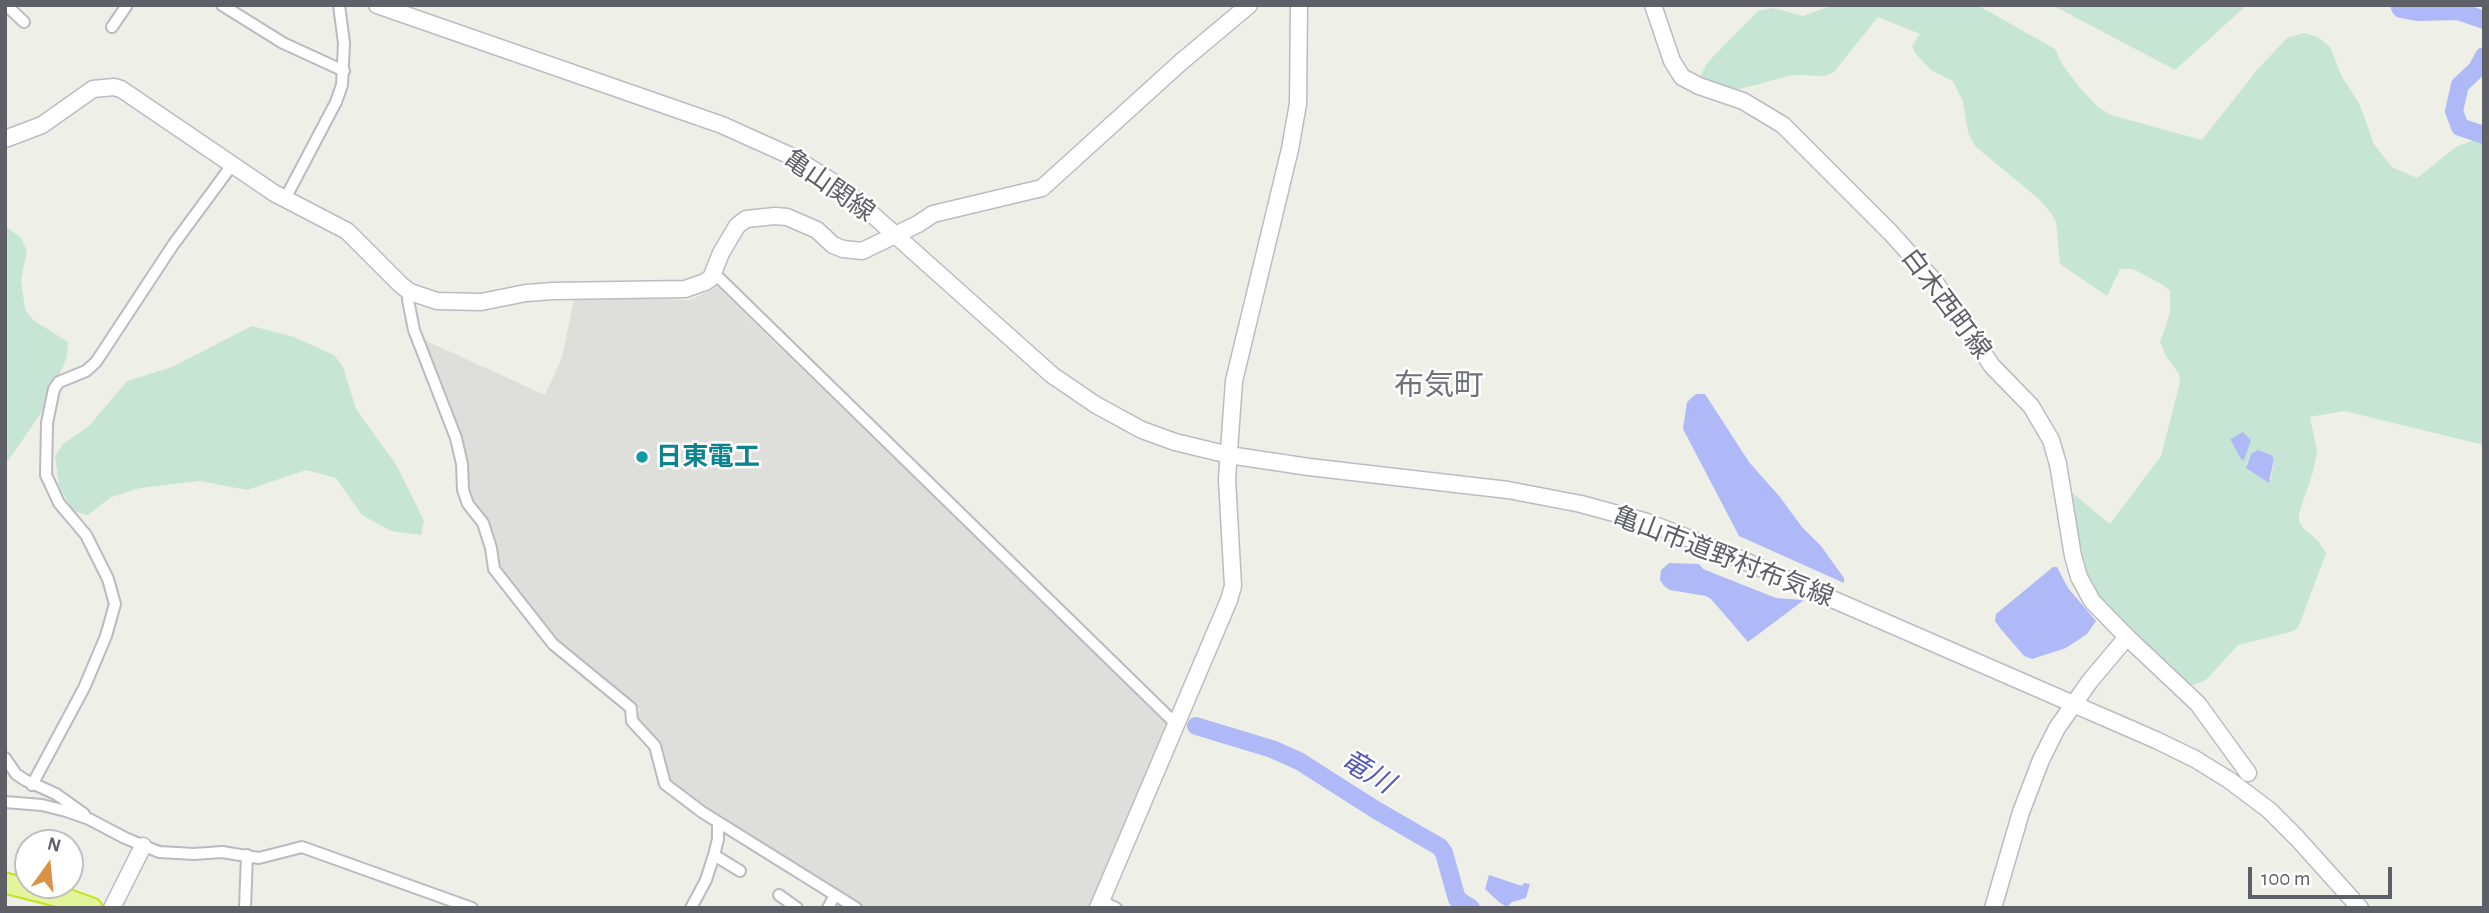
<!DOCTYPE html>
<meta charset="utf-8">
<style>
body{margin:0}
#map{position:relative;width:2489px;height:913px;overflow:hidden;background:#eef0e8;font-family:"Alegreya Sans",sans-serif}
canvas{display:block}
.frame{position:absolute;inset:0;border:7px solid #5f5f67;pointer-events:none}
.north{position:absolute;left:14px;top:829px;width:70px;height:70px;box-sizing:border-box;background:#fff;border:2px solid #bfbfc2;border-radius:50%;rotate:15deg;font-size:19px;font-weight:700;line-height:28px;text-align:center;color:#5f5f67}
.north::after{content:'';display:block;margin:auto;width:24px;height:32px;background:#da9344;clip-path:polygon(50% 0,100% 100%,50% 72%,0 100%)}
.scale{position:absolute;left:2248px;top:867px;width:144px;height:32px;box-sizing:border-box;border:4px solid #5f5f67;border-top:0;padding-left:9px;font-size:21px;line-height:24px;white-space:nowrap;color:#5f5f67;-webkit-text-stroke:5px #fff;paint-order:stroke}
</style>
<div id="map">
<canvas width="2489" height="913"></canvas>
<div class="frame"></div>
<div class="north">N</div>
<div class="scale">100 m</div>
</div>
<script>
const ctx = document.querySelector('canvas').getContext('2d');
ctx.lineJoin = 'round';
function fill(path, color) { ctx.fillStyle = color; ctx.fill(path, 'evenodd'); }
const poly = rows => new Path2D(rows.map(r => 'M' + r).join(''));
function strokePath(path, color, width, dash) { ctx.strokeStyle = color; ctx.lineWidth = width; ctx.lineCap = dash ? 'butt' : 'round'; ctx.setLineDash(dash || []); ctx.stroke(path); }
function label(font, color, halo, rows, align = 'center') {
  ctx.font = font + ' "Alegreya Sans","Noto Sans JP",sans-serif'; ctx.lineWidth = 5; ctx.setLineDash([]); ctx.textBaseline = 'middle'; ctx.strokeStyle = halo; ctx.fillStyle = color; for (const [text, x, y, turn = 0] of rows) {
    ctx.save(); ctx.translate(x, y); ctx.rotate((+turn || 0) * Math.PI / 180); ctx.textAlign = isNaN(turn) ? turn : align; if (halo) ctx.strokeText(text, 0, 0); ctx.fillText(text, 0, 0); ctx.restore();
  }
}
fill(poly([
 [717,287,1166,722,1168,731,1093,908,864,908,749,839,668,782,657,744,635,720,640,709,556,642,496,565,478,512,465,489,464,465,420,338,545,395,562,357,575,295,590,299,595,296,690,300]
]), '#dedfda');
fill(poly([
 [1833,5,1977,5,2055,49,2062,64,2079,87,2098,107,2111,115,2202,140,2256,71,2287,38,2304,33,2318,37,2330,47,2342,77,2359,103,2374,144,2392,167,2417,178,2456,147,2471,141,2484,141,2484,445,2344,411,2310,417,2317,451,2313,472,2299,513,2299,520,2302,527,2318,541,2326,553,2300,623,2297,629,2290,632,2238,645,2207,679,2201,682,2194,685,2178,681,2100,601,2089,580,2065,487,2110,524,2161,456,2180,382,2179,374,2166,356,2160,342,2170,313,2170,291,2163,285,2133,269,2120,269,2107,296,2060,264,2056,222,2051,213,2040,200,1975,146,1968,132,1963,102,1953,81,1931,70,1915,53,1912,46,1920,34,1878,17,1834,72,1826,76,1793,75,1740,89,1725,89,1710,85,1700,77,1707,63,1758,11,1773,8,1803,16],
 [2250,457,2274,459,2271,480,2246,465],
 [2052,5,2247,5,2175,70],
 [5,226,21,238,27,251,21,280,25,309,33,320,68,342,67,357,44,409,5,465],
 [252,326,294,337,334,355,343,367,356,409,397,466,424,521,421,535,391,531,362,515,336,478,306,470,247,490,200,481,140,488,111,497,88,515,73,511,59,486,55,456,63,444,89,426,127,381,172,367]
]), '#c7e5d4');
fill(poly([
 [1696,394,1705,394,1749,462,1780,497,1802,527,1821,546,1844,578,1844,583,1739,536,1683,429,1687,402],
 [2243,432,2251,440,2244,460,2241,459,2230,439],
 [2258,450,2271,455,2274,458,2269,483,2246,468,2251,454],
 [1669,563,1699,564,1703,569,1776,598,1804,600,1748,642,1711,599,1706,596,1670,590,1664,586,1660,580,1661,570],
 [2053,567,2057,567,2068,588,2096,621,2087,634,2066,648,2032,659,2024,656,2000,628,1995,621,1996,614],
 [1489,875,1522,886,1524,883,1530,884,1526,898,1512,902,1507,907,1500,903,1485,889]
]), '#b0b9f7');
strokePath(poly([
 [2399,5,2401,9,2417,12,2458,11,2484,20],
 [2484,56,2477,69,2460,85,2454,111,2460,127,2484,135],
 [1196,726,1272,749,1299,761,1376,810,1440,847,1444,853,1457,899,1471,908]
]), '#b0b9f7', 18);
const street = poly([
 [6,5,24,22],
 [222,5,283,43,344,71],
 [112,27,127,5],
 [285,199,336,102,342,85,344,43,339,5],
 [714,273,1176,724],
 [410,292,408,300,414,330,456,438,462,464,463,490,468,504,483,523,491,548,494,569,553,644,631,708,632,721,655,746,665,784,702,812,856,908],
 [5,758,16,774,25,780,56,794,84,814],
 [32,785,84,688,106,636,115,604,108,579,86,535,59,503,46,475,47,423,54,389,59,382,86,371,96,362,173,245,232,165],
 [5,802,42,805,66,811,89,819,125,838,159,852,194,854,222,852,259,858,302,847,472,908],
 [714,855,740,871],
 [779,895,797,908],
 [1101,901,1116,908],
 [245,908,247,855],
 [691,908,706,880,714,855,718,839,718,822],
 [828,908,835,895]
]);
const secondary = poly([
 [377,5,722,125,793,157,833,182,855,199,1052,375,1096,405,1142,430,1175,442,1229,455,1309,467,1508,490,1581,504,1647,522,1724,552,2156,740,2195,759,2229,780,2269,810,2297,838,2360,908],
 [1653,5,1672,61,1682,77,1699,86,1743,101,1783,125,1890,232,1935,282,1992,366,2031,406,2051,440,2058,464,2073,556,2079,577,2092,601,2127,637,2198,704,2248,773],
 [5,139,42,125,93,89,114,87,121,89,274,193,347,231,401,285,410,292,437,301,481,302,526,293,553,291,685,289,705,282,711,278,721,253,737,226,746,219,775,216,787,217,817,230,833,245,843,249,862,251,918,224,933,214,1042,188,1181,62,1249,5],
 [112,908,143,846],
 [1098,908,1229,600,1233,586,1227,479,1234,381,1290,149,1298,104,1299,5],
 [1993,908,2021,812,2041,760,2057,728,2090,681,2127,637]
]);
const highway = poly([
 [5,883,64,898,92,908]
]);
strokePath(street, '#babac0', 14);
strokePath(secondary, '#bcbbc2', 19);
strokePath(highway, '#c7e216', 23);
strokePath(street, '#fff', 10);
strokePath(secondary, '#fff', 16);
strokePath(highway, '#e3f49b', 19);
for (const [x, y, r, color] of [
 [642,457,7,"#0f9aa8"]
]) { const dot = new Path2D(); dot.arc(x, y, r, 0, 2 * Math.PI); ctx.fillStyle = color; ctx.fill(dot); strokePath(dot, '#fff', 2.5); }
label('26px', '#5f5f67', '#fff', [
 ["亀山関線",829,186,35],
 ["白木西町線",1946,304,53],
 ["亀山市道野村布気線",1723,557,21]
]);
label('bold 26px', '#0d838f', '#fff', [
 ["日東電工",656,457]
], 'left');
label('italic 28px', '#5458ba', '#fff', [
 ["竜川",1367,772,31]
]);
label('30px', '#707179', '#fff', [
 ["布気町",1439,386]
]);
</script>
